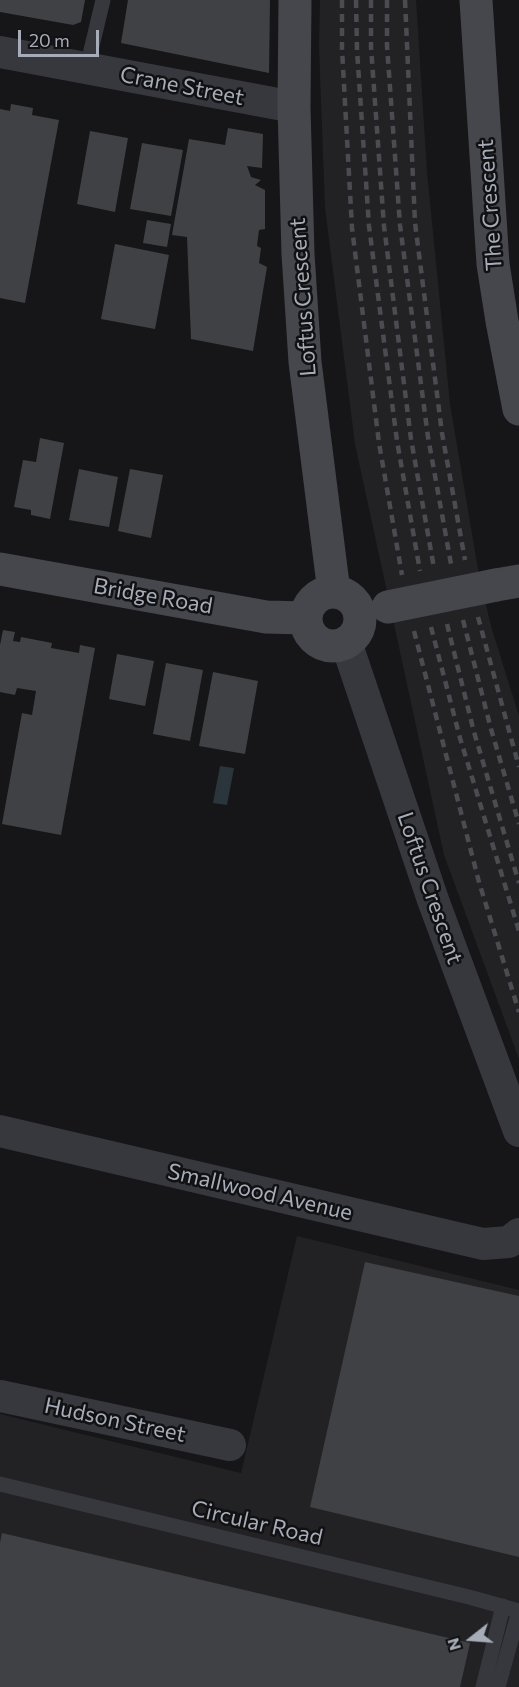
<!DOCTYPE html>
<style>
body{margin:0}
#map{position:relative;width:519px;height:1687px;overflow:hidden;background:#161618;font-family:Commissioner,sans-serif}
canvas{display:block}
.north{position:absolute;left:441px;top:1609px;width:60px;height:60px;-webkit-text-stroke:4px #111113;paint-order:stroke;rotate:253deg;font-size:16px;font-weight:700;line-height:24px;text-align:center;color:#a7adb8}
.north::after{content:'';display:block;margin:auto;width:21px;height:27px;background:#a7adb8;clip-path:polygon(50% 0,100% 100%,50% 72%,0 100%)}
.scale{position:absolute;left:18px;top:30px;width:81px;height:27px;box-sizing:border-box;border:3px solid #a7adb8;border-top:0;padding-left:8px;font-size:18px;line-height:21px;white-space:nowrap;color:#a7adb8;-webkit-text-stroke:4px #111113;paint-order:stroke}
</style>
<div id="map">
<canvas width="519" height="1687"></canvas>
<div class="north">N</div>
<div class="scale">20 m</div>
</div>
<script>
const ctx = document.querySelector('canvas').getContext('2d');
ctx.lineJoin = 'round';
function fill(path, color) { ctx.fillStyle = color; ctx.fill(path, 'evenodd'); }
const poly = rows => new Path2D(rows.map(r => 'M' + r).join(''));
function strokePath(path, color, width, dash) { ctx.strokeStyle = color; ctx.lineWidth = width; ctx.lineCap = dash ? 'butt' : 'round'; ctx.setLineDash(dash || []); ctx.stroke(path); }
function label(font, color, halo, rows, align = 'center') {
  ctx.font = font + ' Commissioner,sans-serif'; ctx.lineWidth = 5; ctx.setLineDash([]); ctx.textBaseline = 'middle'; ctx.strokeStyle = halo; ctx.fillStyle = color; for (const [text, x, y, turn = 0] of rows) {
    ctx.save(); ctx.translate(x, y); ctx.rotate((+turn || 0) * Math.PI / 180); ctx.textAlign = isNaN(turn) ? turn : align; if (halo) ctx.strokeText(text, 0, 0); ctx.fillText(text, 0, 0); ctx.restore();
  }
}
fill(poly([
 [320,0,416,0,427,172,450,404,479,575,491,626,519,716,519,1059,444,855,355,444,325,208,319,47],
 [297,1236,519,1290,519,1687,0,1687,0,1414,241,1473]
]), '#222225');
fill(poly([
 [220,766,234,768,227,805,213,803]
]), '#2b353c');
fill(poly([
 [0,0,85,0,81,22,73,25,0,12],
 [128,0,270,0,269,73,121,43],
 [11,104,33,108,32,115,59,120,25,303,0,298,0,109,10,111],
 [228,128,263,134,262,168,247,166,251,177,261,180,255,185,265,190,265,229,259,230,257,246,261,248,259,263,267,267,253,351,191,339,187,237,172,235,189,139,225,145],
 [90,131,128,138,115,212,77,204],
 [142,143,183,150,171,216,130,209],
 [147,220,171,224,167,247,143,243],
 [115,244,169,255,155,329,101,319],
 [40,438,64,443,50,519,31,515,31,510,14,507,23,460,36,462],
 [79,469,118,477,109,527,69,520],
 [130,469,163,475,151,538,118,531],
 [3,630,15,632,13,641,20,642,21,637,52,643,51,648,79,653,80,645,95,648,61,835,2,824,22,713,32,715,36,691,17,688,15,695,0,692,0,645],
 [117,654,154,661,145,706,109,699],
 [166,663,203,670,190,741,153,734],
 [213,672,258,681,245,754,199,746],
 [365,1262,519,1296,519,1557,310,1507],
 [2,1533,470,1643,460,1687,0,1687,0,1543]
]), '#404145');
strokePath(poly([
 [87,67,103,0],
 [0,1484,469,1597,519,1611,498,1687],
 [483,1687,503,1606]
]), '#37383d', 15);
strokePath(poly([
 [0,52,294,107],
 [346,642,433,900,519,1131],
 [0,1131,483,1244,509,1242,519,1234],
 [0,1396,230,1445]
]), '#37383d', 32);
strokePath(poly([
 [295,0,294,107,298,254,305,362,334,592],
 [476,0,493,264,502,321,519,409],
 [0,569,266,617,306,618],
 [496,585,519,581],
 '306 619a27 27 0 1 1 54 0a27 27 0 1 1-54 0Z'
]), '#45474d', 33);
strokePath(poly([
 [342,0,342,49,352,228,379,443,402,575],
 [356,0,357,50,369,226,397,441,420,571],
 [371,0,371,47,384,226,411,439,434,568],
 [387,0,387,46,400,225,428,437,451,564],
 [405,0,415,223,442,433,465,560],
 [478,617,519,767],
 [463,620,491,729,519,824],
 [447,624,474,732,519,883],
 [431,627,460,738,519,931],
 [414,631,479,882,519,1012]
]), '#4a4c52', 4.5, [8, 6]);
strokePath(poly([
 [388,607,496,585]
]), '#45474d', 33);
label('22px', '#a7adb8', '#111113', [
 ["Crane Street",182,86,11],
 ["The Crescent",490,205,-94],
 ["Loftus Crescent",303,297,-94],
 ["Bridge Road",153,596,10],
 ["Loftus Crescent",430,888,71],
 ["Smallwood Avenue",260,1192,13],
 ["Hudson Street",115,1420,12],
 ["Circular Road",257,1523,13]
]);
</script>
